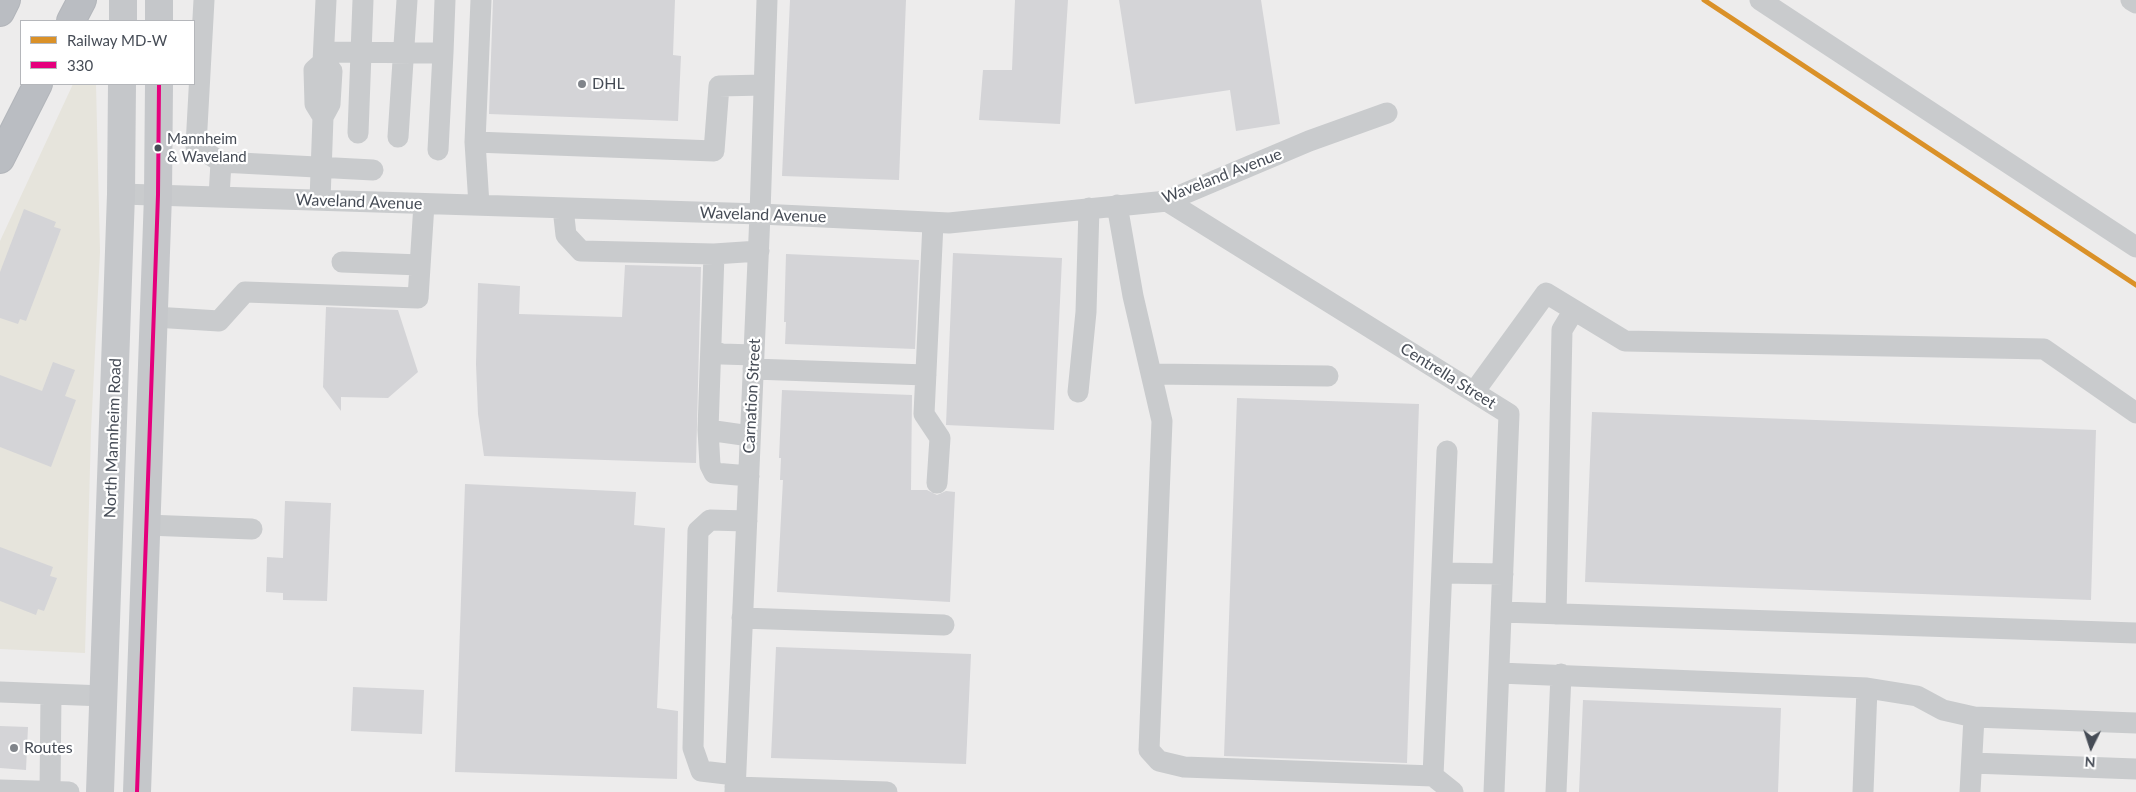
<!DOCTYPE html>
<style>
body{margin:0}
#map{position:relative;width:2136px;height:792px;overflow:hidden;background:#edecec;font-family:Lato,sans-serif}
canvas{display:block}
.legend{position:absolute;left:20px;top:20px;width:175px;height:65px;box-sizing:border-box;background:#fff;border:1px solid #b5b7bb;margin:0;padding:6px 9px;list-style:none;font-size:15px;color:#464c56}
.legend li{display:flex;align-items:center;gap:10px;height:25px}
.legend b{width:25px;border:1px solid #b5b7bb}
.north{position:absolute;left:2066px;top:722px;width:50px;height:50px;-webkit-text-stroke:4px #fff;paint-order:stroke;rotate:184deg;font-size:14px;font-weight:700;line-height:20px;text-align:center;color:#464c56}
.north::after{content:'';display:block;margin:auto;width:18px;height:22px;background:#464c56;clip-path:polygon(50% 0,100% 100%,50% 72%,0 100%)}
</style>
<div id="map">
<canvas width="2136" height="792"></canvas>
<ul class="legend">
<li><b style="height:6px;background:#da9128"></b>Railway MD-W</li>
<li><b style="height:6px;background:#e5007d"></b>330</li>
</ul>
<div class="north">N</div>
</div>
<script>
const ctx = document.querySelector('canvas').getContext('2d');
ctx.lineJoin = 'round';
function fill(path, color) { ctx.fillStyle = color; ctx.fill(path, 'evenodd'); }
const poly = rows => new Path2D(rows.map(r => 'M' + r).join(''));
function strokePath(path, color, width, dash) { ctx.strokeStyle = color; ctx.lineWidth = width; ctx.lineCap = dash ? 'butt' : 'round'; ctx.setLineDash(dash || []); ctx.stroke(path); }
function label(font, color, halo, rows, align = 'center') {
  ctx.font = font + ' Lato,sans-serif'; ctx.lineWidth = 4.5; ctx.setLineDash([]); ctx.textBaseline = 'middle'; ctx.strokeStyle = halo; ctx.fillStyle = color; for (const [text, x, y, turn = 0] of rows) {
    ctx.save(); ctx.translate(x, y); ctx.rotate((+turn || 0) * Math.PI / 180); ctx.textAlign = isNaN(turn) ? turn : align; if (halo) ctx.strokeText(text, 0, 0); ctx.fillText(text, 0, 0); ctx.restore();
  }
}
fill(poly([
 [73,84,96,84,100,252,91,431,85,653,0,649,0,241]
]), '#e6e4dc');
fill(poly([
 [493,0,675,0,673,55,681,56,678,121,489,114],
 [790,0,906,0,899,180,782,176],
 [1015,0,1068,0,1060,124,979,120,983,70,1012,70],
 [1119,0,1261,0,1280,124,1236,131,1230,90,1135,104],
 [24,209,56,222,54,227,61,229,26,321,20,319,18,324,0,318,0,272],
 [953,253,1062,258,1054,430,946,425],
 [786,254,919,260,915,349,785,344,786,322,784,322],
 [625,265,701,267,696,463,484,456,478,414,476,364,478,283,520,286,519,314,622,317],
 [326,307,398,310,418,372,388,398,341,397,341,411,323,387],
 [53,362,75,370,65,396,76,400,51,467,0,447,0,375,42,391],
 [782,390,912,395,911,490,927,490,937,495,946,491,955,492,950,602,777,592,783,480,780,480,781,458,779,458],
 [1237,398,1419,404,1407,763,1224,756],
 [1592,412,2096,430,2091,600,1585,582],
 [465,484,636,492,634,525,665,528,657,708,678,711,677,779,455,772],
 [285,501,331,503,327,601,283,600,283,593,266,592,267,557,283,558],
 [0,547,53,567,50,576,57,578,44,611,38,609,36,615,0,601],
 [776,647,971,654,966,764,771,758],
 [353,687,424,690,422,734,351,731],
 [1583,700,1781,708,1778,792,1579,792],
 [0,726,28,727,26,770,0,768]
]), '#d4d4d7');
const highway = poly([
 [0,12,6,0],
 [71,21,82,0],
 [0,159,38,84]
]);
strokePath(highway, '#b2b5ba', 30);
strokePath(poly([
 [204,0,196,146,221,162],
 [1760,0,2136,247],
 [2131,0,2136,3],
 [324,52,443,53,438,150],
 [443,53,445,0],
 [323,117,315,104,314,70,323,62,326,0],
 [358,133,363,0],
 [398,137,407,0],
 [475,142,481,0],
 [121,194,760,214,949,223,1167,201,1309,141,1387,113],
 [219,197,221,162,373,170],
 [320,200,323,117,330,104,332,71,323,62],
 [1167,201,1509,414,1494,792],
 [479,205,475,142,714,151,719,86,764,85],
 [1117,205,1133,296,1162,421,1149,750,1159,761,1184,767,1433,776,1453,792],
 [563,208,566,235,581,251,714,254,759,251],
 [933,223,924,414,940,438,937,483],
 [714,254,708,430,710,465,714,473,749,476],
 [342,262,420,265],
 [154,317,219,321,245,292,418,298,424,204],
 [711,350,722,354,754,355],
 [753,369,926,375],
 [1151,374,1328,376],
 [1078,392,1086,312,1089,208],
 [1474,392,1546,293,1625,341,2044,349,2136,413],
 [708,430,750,436],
 [146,525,252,529],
 [1444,573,1503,574],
 [1502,612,2136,633],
 [1556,614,1562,330,1574,310],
 [742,618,944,625],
 [1499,673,1867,688,1863,792],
 [1867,688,1917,696,1943,710,1974,717,2136,723],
 [0,692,104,696],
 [1972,763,2136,769],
 [735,775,701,771,693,748,698,531,710,520,747,521],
 [1433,776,1447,451],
 [735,787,887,792],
 [0,790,69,792],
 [50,792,51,694],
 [735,792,760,214,767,0],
 [1556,792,1561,674],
 [1970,792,1974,717]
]), '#c9cbcd', 21);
strokePath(poly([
 [123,21,123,0],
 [159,21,159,0],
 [100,792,121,194,122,84],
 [137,792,158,195,159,84]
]), '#c5c7ca', 28);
strokePath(highway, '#babdc2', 28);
strokePath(poly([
 [137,792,158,195,159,84]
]), '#e5007d', 4);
strokePath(poly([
 [1704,0,2136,285]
]), '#da9128', 5);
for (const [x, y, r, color] of [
 [582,84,5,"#80848a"],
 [158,148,4.5,"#464c56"],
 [14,748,5,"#80848a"]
]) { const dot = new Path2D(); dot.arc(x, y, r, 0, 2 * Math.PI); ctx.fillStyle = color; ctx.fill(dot); strokePath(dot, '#fff', 2); }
label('15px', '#464c56', '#fff', [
 ["Mannheim",167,139],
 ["& Waveland",167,157]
], 'left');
label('16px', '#464c56', '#fff', [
 ["DHL",592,84],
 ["Routes",24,748]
], 'left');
label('16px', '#464c56', '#fff', [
 ["Waveland Avenue",1222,176,-21],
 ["Waveland Avenue",359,202,2],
 ["Waveland Avenue",763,215,2],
 ["Centrella Street",1448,376,32],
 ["Carnation Street",752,396,-87],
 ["North Mannheim Road",113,438,-88]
]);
</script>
